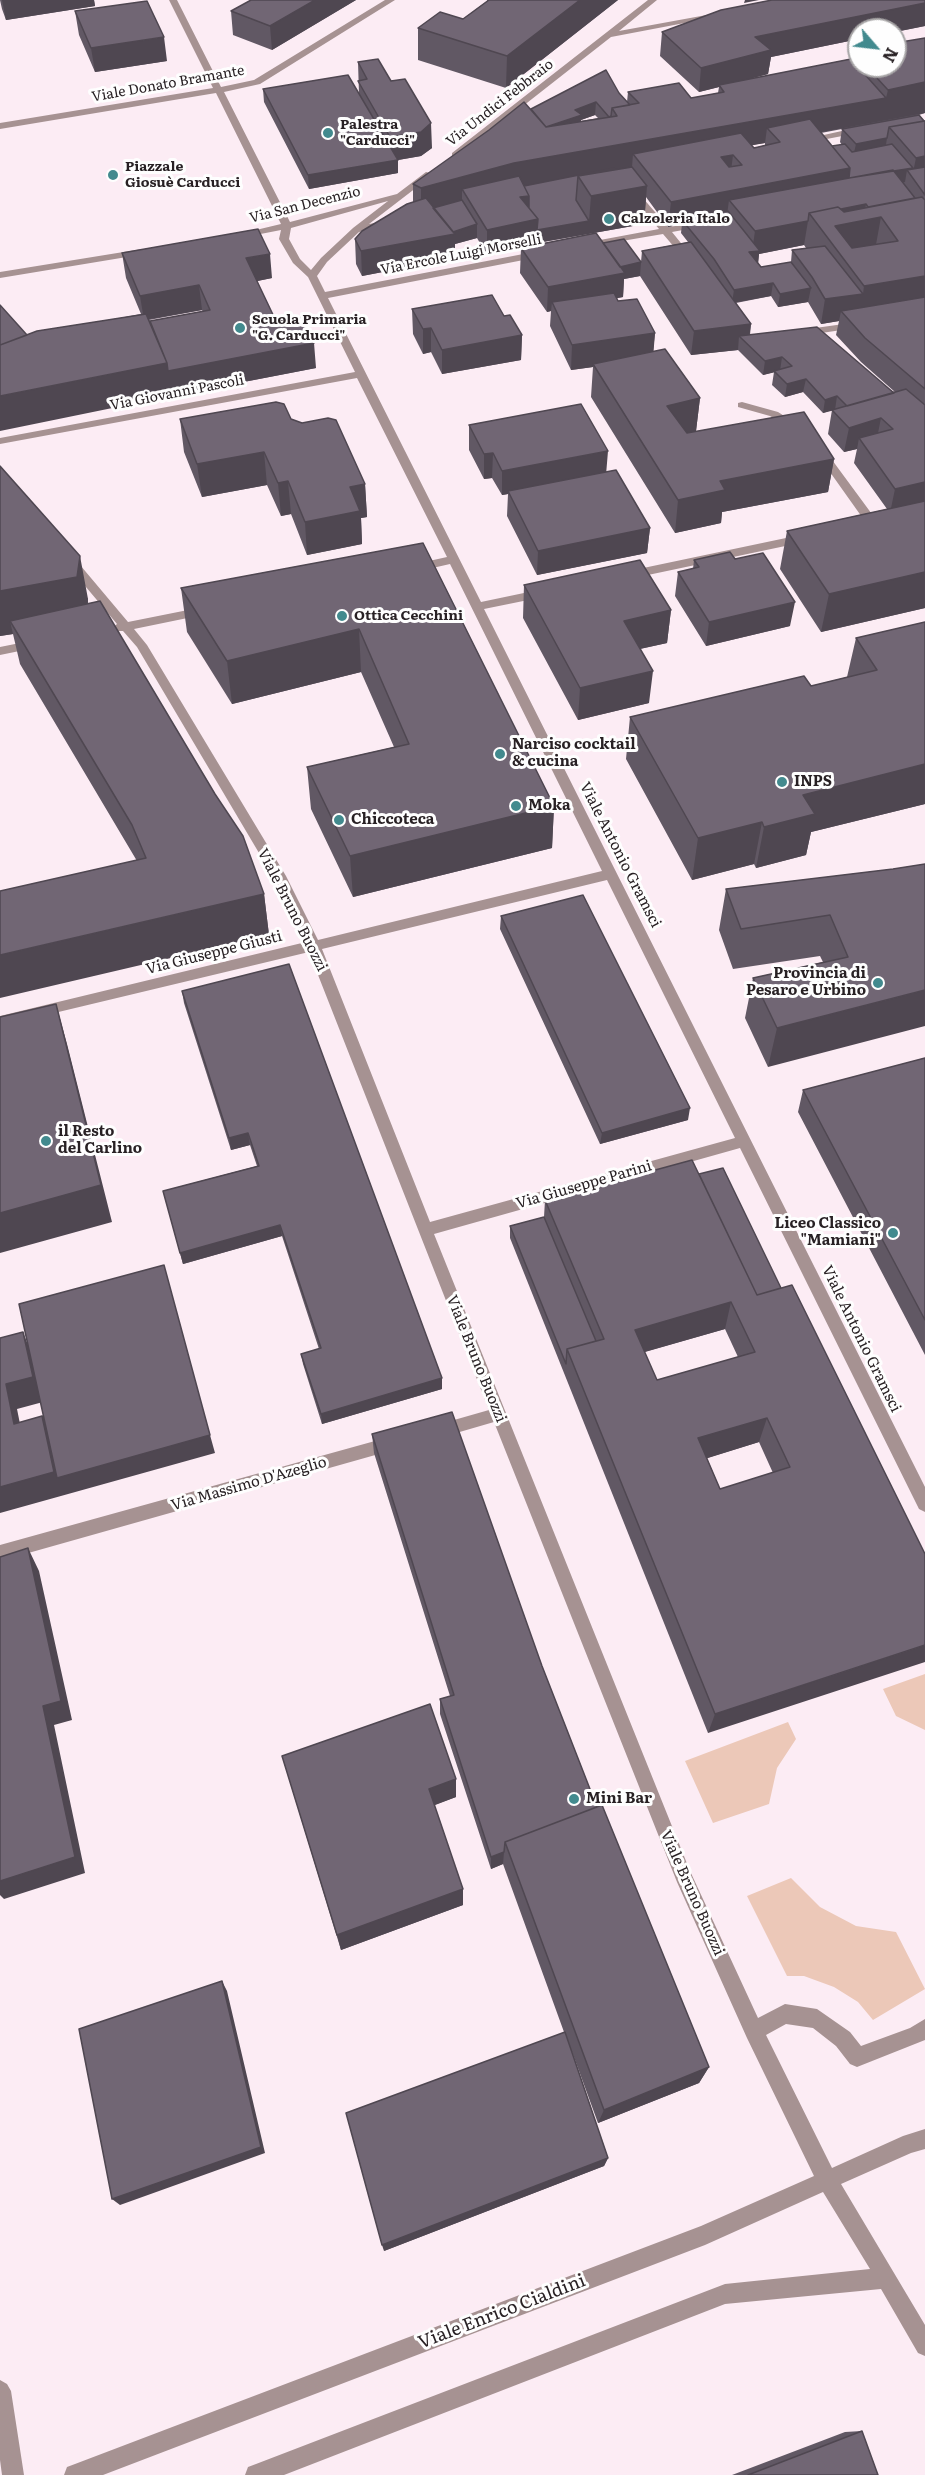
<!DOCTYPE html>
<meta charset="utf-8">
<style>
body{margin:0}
#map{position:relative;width:925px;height:2475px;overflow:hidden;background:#fcecf4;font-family:Literata,serif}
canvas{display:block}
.north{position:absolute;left:847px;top:18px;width:60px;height:60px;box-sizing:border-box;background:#fefefe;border:2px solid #a8a6a7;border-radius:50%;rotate:118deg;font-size:16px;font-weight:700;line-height:24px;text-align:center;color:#282124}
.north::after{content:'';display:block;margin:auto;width:21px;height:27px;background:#428a8e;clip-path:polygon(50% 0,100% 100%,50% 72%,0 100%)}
</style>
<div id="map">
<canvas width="925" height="2475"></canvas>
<div class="north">N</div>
</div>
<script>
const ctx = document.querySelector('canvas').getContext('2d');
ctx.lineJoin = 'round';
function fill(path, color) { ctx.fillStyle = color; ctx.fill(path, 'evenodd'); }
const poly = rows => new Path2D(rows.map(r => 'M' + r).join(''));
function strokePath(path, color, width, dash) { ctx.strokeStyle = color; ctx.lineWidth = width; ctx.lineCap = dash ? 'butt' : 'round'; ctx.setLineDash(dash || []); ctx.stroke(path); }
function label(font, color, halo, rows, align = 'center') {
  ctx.font = font + ' Literata,serif'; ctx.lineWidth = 6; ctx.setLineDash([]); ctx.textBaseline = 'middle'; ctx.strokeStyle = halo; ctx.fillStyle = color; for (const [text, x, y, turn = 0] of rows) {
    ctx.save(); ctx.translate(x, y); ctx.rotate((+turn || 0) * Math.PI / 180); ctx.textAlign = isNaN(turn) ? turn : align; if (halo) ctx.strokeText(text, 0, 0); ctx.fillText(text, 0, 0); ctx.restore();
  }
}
fill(poly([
 [925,1674,925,1730,896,1716,883,1689],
 [788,1722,796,1739,777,1768,769,1804,713,1823,685,1761],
 [791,1878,820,1907,856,1926,896,1932,925,1989,873,2020,858,2002,834,1987,804,1976,787,1976,747,1896]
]), '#ecc8b8');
fill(poly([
 [169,0,177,0,221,87,254,80,385,0,395,0,260,84,224,92,290,222,397,194,426,172,434,174,369,224,386,221,389,222,389,226,359,232,327,262,317,276,325,292,539,251,544,254,539,257,328,298,481,602,543,589,549,593,543,597,484,609,925,1487,925,1512,919,1509,740,1148,434,1234,690,1871,758,2018,785,2004,817,2009,850,2032,861,2046,910,2028,925,2019,925,2040,857,2067,850,2064,836,2046,813,2028,786,2024,766,2035,832,2168,903,2136,925,2129,925,2149,911,2153,841,2184,925,2325,925,2356,918,2353,881,2289,725,2304,284,2475,245,2475,248,2467,256,2464,725,2284,870,2269,823,2192,705,2245,103,2475,64,2475,67,2467,75,2464,701,2226,814,2176,747,2038,677,1882,494,1422,439,1438,433,1436,431,1431,433,1426,489,1410,309,952,0,1026,0,1016,306,942,275,880,137,647,123,631,114,631,112,628,117,624,65,562,71,558,75,559,128,622,203,607,207,608,207,614,134,629,147,645,286,876,318,940,602,871,450,564,415,572,409,568,411,565,447,557,357,378,0,444,0,438,355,372,308,277,293,263,279,239,281,230,240,238,235,235,281,224,216,93,0,129,0,123,213,88,169,0],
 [388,201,353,228,321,258,311,270,300,259,289,239,291,228,388,201],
 [607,880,735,1138,430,1222,322,949,607,880],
 [648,0,657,0,619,31,712,14,716,17,611,37,458,157,452,157,452,153,648,0],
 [860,127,863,128,863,132,806,143,801,140,860,127],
 [632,188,635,189,668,227,705,222,705,226,672,232,693,258,693,262,687,262,663,234,581,248,579,246,584,243,659,229,627,191,632,188],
 [142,249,145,250,145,254,0,278,0,272,142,249],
 [858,322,863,325,862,327,801,336,796,333,801,330,858,322],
 [742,402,778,412,800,426,799,428,791,428,770,416,738,407,738,403,742,402],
 [820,448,824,449,877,521,877,527,869,527,815,451,820,448],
 [805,534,809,535,809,541,629,579,623,575,629,571,805,534],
 [35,640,39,641,39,647,0,655,0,647,35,640],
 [393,1436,399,1438,401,1443,399,1448,393,1450,0,1561,0,1545,393,1436],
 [0,2380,7,2384,11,2391,24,2475,2,2475,0,2460,0,2380]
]), '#a69292');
fill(poly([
 [0,0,94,0,95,6,6,20,2,9],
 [251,0,356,0,272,50,233,35,231,11],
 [487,0,618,0,506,88,418,60,418,28,463,19,487,1],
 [75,11,167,61,95,72,79,35],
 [925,26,895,32,895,30,859,30,859,39,771,57,768,74,745,80,851,59,852,51,859,50,859,66,895,66,925,38,925,113,919,115,925,121,925,608,821,632,780,569,787,531,887,509,854,463,857,449,844,452,828,434,832,410,823,413,803,392,785,397,772,385,774,372,763,375,738,350,691,355,640,276,624,279,623,297,617,298,618,301,655,333,653,351,700,398,696,431,834,459,828,492,722,512,721,523,675,533,591,397,593,367,571,370,550,326,551,311,547,312,520,273,521,248,603,243,641,262,642,251,688,242,681,233,682,224,668,227,646,197,644,224,537,243,487,255,477,238,455,244,455,258,362,276,356,264,355,239,413,202,413,184,531,109,619,93,627,102,628,92,691,98,718,93,719,87,699,92,660,56,662,32],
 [595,115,598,118,581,121,581,120],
 [842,129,840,142,842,145,832,146,821,133],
 [765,143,765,145,754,148,751,145],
 [804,245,806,248,792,250,791,262,761,267,758,263,759,254],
 [771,296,778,307,808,302,821,324,839,321,836,335,861,362,895,392,750,335,751,324,736,303],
 [358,62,432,148,421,156,398,160,398,173,309,189,264,102,263,89,359,94],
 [122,253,272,278,257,281,276,321,316,368,171,396,27,335,141,314,126,278],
 [202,310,203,312,150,321,149,320],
 [412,309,504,316,522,335,521,360,442,374,431,352,423,354,413,334],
 [180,419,291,419,365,484,367,517,361,518,362,544,307,555,291,514,281,516,267,485,202,497,184,452],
 [469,425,606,472,650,528,647,553,537,575,507,516,508,494,502,495,492,478,484,479,469,450],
 [0,466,88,599,88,604,264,894,269,935,137,861,20,664,13,634,0,636],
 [423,543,554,806,552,848,353,897,311,809,307,767,394,747,361,672,232,704,187,632,181,588],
 [694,560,790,626,706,646,675,596,678,572,693,569],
 [524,585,671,610,667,643,640,649,649,703,578,720,523,618],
 [925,622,925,804,811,832,806,855,756,868,754,864,692,880,626,759,630,717,811,686,847,677,856,638],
 [925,864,768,1067,745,1018,753,978,823,962,820,956,733,969,719,930,726,889,893,869],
 [501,916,688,1120,600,1144,500,929],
 [182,991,442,1389,322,1424,303,1364,301,1354,319,1349,282,1236,183,1264,163,1191,257,1166,250,1145,231,1150,184,1003],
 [925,1058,925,1355,798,1112,803,1090],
 [699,1174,781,1288,925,1554,708,1733,510,1238,510,1226,544,1217,545,1200],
 [725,1329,738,1357,657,1380,644,1352],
 [759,1442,773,1473,720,1489,707,1458],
 [372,1434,542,1666,597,1807,709,2067,699,2083,598,2123,571,2049,608,2158,604,2166,384,2251,564,2032,503,1864,491,1869,440,1714,440,1699,450,1696,374,1453],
 [282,1756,456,1797,434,1805,463,1905,341,1950],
 [862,2431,878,2475,732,2475,845,2432]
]), '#615864');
fill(poly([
 [2,0,94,0,95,6,6,20],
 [315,0,356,0,272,50,270,26],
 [580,0,618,0,506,88,507,56],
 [745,0,759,0,744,3],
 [925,0,925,26,895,32,895,30,859,30,859,39,771,57,768,74,720,87,719,85,719,87,699,92,701,68,755,37],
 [164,37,167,61,95,72,91,48],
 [925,82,925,113,778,140,767,128,765,143,642,165,633,154,632,167,514,188,462,189,462,201,421,212,421,188,514,163,886,98,888,90],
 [596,102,595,115,581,120,581,128,538,129,575,110],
 [431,123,432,148,421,156,398,160,398,173,309,189,308,175,391,161,390,137],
 [887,138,885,151,853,157,856,144],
 [733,155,730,179,721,157],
 [925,156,925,180,912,177,916,158],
 [850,168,913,168,911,176,907,170,905,182,846,192,729,200,727,215,682,220,682,224,668,227,671,202],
 [647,186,644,224,588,234,591,196],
 [529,196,529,220,520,197],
 [866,204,863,221,881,217,875,250,842,257,833,244,833,211],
 [538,219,537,243,487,255,487,230],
 [589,221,588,234,537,243,537,230],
 [808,221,804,245,759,254,758,264,749,252,752,252,755,231],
 [477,224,477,238,455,244,455,258,362,276,361,251,447,233],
 [270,254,272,278,248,283,246,258],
 [641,262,640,276,624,279,623,297,556,310,552,302,551,311,547,312,548,287,613,268],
 [925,276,925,308,841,311,839,321,821,324,825,299,863,294,864,286],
 [773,283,771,296,732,303,734,290],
 [199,285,202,310,144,320,140,296],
 [811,288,808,302,778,307,780,294],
 [751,324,748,345,739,336,738,350,691,355,694,331],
 [431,328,431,352,423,354,423,329],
 [655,333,653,358,593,364,593,367,571,370,572,345],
 [522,335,521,360,442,374,442,350],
 [314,343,316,368,171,396,0,431,0,396,167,363],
 [782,357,780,371,763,375,765,361],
 [806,379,803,392,785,397,787,384],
 [837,396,835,410,823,413,825,400],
 [700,398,696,431,664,439,667,406],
 [881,418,876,443,859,438,857,449,844,452,849,428],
 [608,451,606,475,508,491,508,494,502,495,502,471],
 [264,452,267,485,202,497,197,464],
 [493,453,492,478,484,479,484,454],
 [834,459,828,492,722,512,721,523,675,533,678,500,720,481],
 [288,481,291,514,281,516,278,483],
 [925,482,925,505,890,513,895,489],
 [365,484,367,517,361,518,362,544,307,555,305,522,350,487],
 [650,528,647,553,537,575,538,551],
 [80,556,88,599,86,620,10,621,13,634,0,636,0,591],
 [925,572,925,608,821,632,829,594],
 [795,602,790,626,706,646,709,622],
 [671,610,667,643,621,653,624,621],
 [359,629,361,672,232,704,227,661],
 [653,671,649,703,578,720,580,688],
 [925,764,925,804,811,832,806,855,756,868,764,827,803,795],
 [554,806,552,848,353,897,350,856],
 [762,822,754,864,692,880,698,838],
 [264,894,269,935,0,998,0,955],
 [925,990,925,1026,768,1067,777,1028],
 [56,1004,67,1044,112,1222,0,1253,0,1213],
 [690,1108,688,1120,600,1144,602,1133],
 [248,1133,250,1145,231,1150,229,1138],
 [280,1225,282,1236,183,1264,180,1253],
 [731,1302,725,1329,631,1356,635,1330],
 [23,1332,33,1358,43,1402,17,1409,25,1449,14,1424,6,1384],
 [442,1378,442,1389,322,1424,321,1414],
 [42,1416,52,1441,210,1435,215,1453,0,1513,0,1487],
 [767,1418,759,1442,692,1463,698,1438],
 [28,1548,39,1571,72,1720,54,1725,85,1873,4,1899,0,1895,0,1881,43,1706],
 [925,1645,925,1662,708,1733,715,1714],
 [456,1779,456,1797,430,1807,429,1789],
 [504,1852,503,1864,491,1869,491,1857],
 [463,1889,463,1905,341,1950,337,1935],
 [222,1981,227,1991,265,2153,120,2205,112,2199],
 [709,2067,699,2083,598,2123,604,2110],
 [608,2158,604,2166,384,2251,382,2245]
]), '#4f4751');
const building = poly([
 [251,0,315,0,270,26,231,11,251,0],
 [489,0,580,0,507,56,418,28,440,12,463,19,489,0],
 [772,0,925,0,925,3,755,37,771,50,701,68,662,32,721,10,772,0],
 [147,1,164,37,91,48,75,11,147,1],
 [925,38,925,82,888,90,866,66,895,66,895,43,925,38],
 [859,50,859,58,852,51,859,50],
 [378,59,391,81,405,79,431,123,421,132,390,137,358,81,367,79,358,62,378,59],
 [851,59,886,98,514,163,421,188,413,184,489,130,524,102,546,127,617,116,612,108,639,103,628,92,679,83,691,98,724,92,719,85,851,59],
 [606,70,619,93,630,105,612,108,611,116,609,117,596,102,575,110,582,115,546,127,531,109,606,70],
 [348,75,398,160,308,175,263,89,348,75],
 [919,115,924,121,889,127,887,138,856,144,842,129,919,115],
 [810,119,850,168,671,202,633,154,741,133,754,148,780,142,767,128,810,119],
 [733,155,742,165,729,167,721,157,733,155],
 [925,121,925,156,916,158,889,127,925,121],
 [845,144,852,152,892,144,913,168,849,178,850,168,832,146,845,144],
 [632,167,647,186,591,196,578,176,632,167],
 [925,167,925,195,907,170,925,167],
 [614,168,615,169,578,176,576,200,589,221,537,230,538,219,529,208,529,196,524,186,614,168],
 [893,170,915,198,868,207,866,204,841,209,838,207,809,213,808,221,755,231,729,200,893,170],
 [519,176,529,196,520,197,538,219,487,230,462,189,519,176],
 [922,197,925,200,925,276,864,286,809,213,838,207,844,212,922,197],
 [881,217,898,241,852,248,835,226,881,217],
 [426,198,455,234,361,251,355,239,362,231,407,204,426,198],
 [462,200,477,224,453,232,433,208,462,200],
 [728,211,760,251,749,252,761,267,791,262,811,288,780,294,773,283,734,290,714,259,682,220,728,211],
 [258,229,270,254,246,258,276,321,301,317,314,343,168,371,167,363,150,321,210,310,199,285,140,296,122,253,258,229],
 [596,233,625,273,548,287,521,248,596,233],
 [624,239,641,262,620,267,603,243,624,239],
 [691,242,751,324,694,331,642,251,691,242],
 [825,246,863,294,825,299,812,277,792,250,825,246],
 [614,293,618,301,637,299,655,333,572,345,552,302,614,293],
 [492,295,504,316,510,315,522,335,442,350,431,328,423,329,412,309,492,295],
 [925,297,925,389,865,338,841,311,925,297],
 [0,305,27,335,0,345,0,305],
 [146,314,167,363,0,396,0,345,37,331,146,314],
 [817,327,894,393,847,406,837,396,825,400,806,379,787,384,774,371,792,366,782,357,765,361,739,336,817,327],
 [665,349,700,398,667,406,687,433,804,412,834,459,720,481,725,490,678,500,593,364,665,349],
 [906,389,925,405,925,482,895,489,859,438,893,429,881,418,849,428,832,410,906,389],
 [276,402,284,404,291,419,302,423,328,418,336,420,365,484,350,487,360,511,305,522,288,481,278,483,264,452,197,464,180,419,276,402],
 [581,404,608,451,502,471,493,453,484,454,469,425,581,404],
 [0,466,80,556,77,577,0,591,0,466],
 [616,470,650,528,538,551,508,491,616,470],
 [925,501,925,572,829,594,787,531,925,501],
 [423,543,554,806,350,856,307,767,409,744,359,629,227,661,181,588,423,543],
 [730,552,735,559,763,553,795,602,709,622,678,572,699,567,694,560,730,552],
 [640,560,671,610,624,621,653,671,580,688,524,585,640,560],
 [100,601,215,794,243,836,264,894,0,955,0,891,146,858,132,825,10,621,100,601],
 [925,622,925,764,803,795,815,814,764,827,762,822,698,838,630,717,804,676,811,686,877,670,856,638,925,622],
 [925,864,925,990,777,1028,753,978,848,957,830,915,741,929,726,889,893,869,925,864],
 [583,895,690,1108,602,1133,501,916,583,895],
 [289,964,442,1378,321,1414,301,1354,321,1348,280,1225,180,1253,163,1191,259,1166,248,1133,229,1138,182,991,289,964],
 [56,1004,101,1185,0,1213,0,1017,56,1004],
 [925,1058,925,1320,803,1090,925,1058],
 [692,1160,757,1295,792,1285,925,1554,925,1645,715,1714,567,1349,604,1339,545,1200,692,1160],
 [731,1302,755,1352,657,1380,635,1330,731,1302],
 [767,1418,790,1467,720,1489,698,1438,767,1418],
 [723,1168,781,1288,757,1295,699,1174,723,1168],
 [544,1217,596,1341,567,1349,566,1364,510,1226,544,1217],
 [164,1265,210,1435,57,1478,19,1304,164,1265],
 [23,1332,33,1377,6,1384,14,1424,42,1416,54,1472,0,1487,0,1338,23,1332],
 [452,1412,542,1666,597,1807,505,1842,504,1852,491,1857,440,1699,454,1695,372,1434,452,1412],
 [28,1548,61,1701,43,1706,75,1857,0,1881,0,1557,28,1548],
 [430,1704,456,1779,429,1789,463,1889,337,1935,282,1756,430,1704],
 [602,1805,709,2067,604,2110,505,1842,602,1805],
 [222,1981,261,2147,112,2199,79,2029,222,1981],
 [565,2032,608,2158,382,2245,346,2113,565,2032],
 [862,2431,878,2475,748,2475,862,2431]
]);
fill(building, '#716674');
strokePath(building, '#4f4751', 1.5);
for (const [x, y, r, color] of [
 [328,133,6,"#428a8e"],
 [113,175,6,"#428a8e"],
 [609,219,6,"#428a8e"],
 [240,328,6,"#428a8e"],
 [342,616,6,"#428a8e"],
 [500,754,6,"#428a8e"],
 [782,782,6,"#428a8e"],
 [516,806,6,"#428a8e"],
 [339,820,6,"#428a8e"],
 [878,983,6,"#428a8e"],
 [46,1141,6,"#428a8e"],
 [893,1233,6,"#428a8e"],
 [574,1799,6,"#428a8e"]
]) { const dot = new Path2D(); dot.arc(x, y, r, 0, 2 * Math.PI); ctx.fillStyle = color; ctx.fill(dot); strokePath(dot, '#fefefe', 2); }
label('14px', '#282124', '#fefefe', [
 ["Viale Donato Bramante",168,84,-10],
 ["Via Undici Febbraio",500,103,-38],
 ["Via San Decenzio",305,205,-14],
 ["Via Ercole Luigi Morselli",461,255,-11],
 ["Via Giovanni Pascoli",177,393,-11]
]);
label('bold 14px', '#282124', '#fefefe', [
 ["Palestra",340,125],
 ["\"Carducci\"",340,141],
 ["Piazzale",125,167],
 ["Giosuè Carducci",125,183],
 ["Calzoleria Italo",621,219],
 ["Scuola Primaria",252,320],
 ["\"G. Carducci\"",252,336],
 ["Ottica Cecchini",354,616]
], 'left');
label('bold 15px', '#282124', '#fefefe', [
 ["Narciso cocktail",512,745],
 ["& cucina",512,762],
 ["INPS",794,782],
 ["Moka",528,806],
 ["Chiccoteca",351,820],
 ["Provincia di",866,974,"right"],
 ["Pesaro e Urbino",866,991,"right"],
 ["il Resto",58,1132],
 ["del Carlino",58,1149],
 ["Liceo Classico",881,1224,"right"],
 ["\"Mamiani\"",881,1241,"right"],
 ["Mini Bar",586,1799]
], 'left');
label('15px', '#282124', '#fefefe', [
 ["Viale Antonio Gramsci",620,855,63],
 ["Viale Bruno Buozzi",292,910,63],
 ["Via Giuseppe Giusti",214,953,-14],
 ["Via Giuseppe Parini",584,1185,-16],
 ["Viale Antonio Gramsci",861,1339,64],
 ["Viale Bruno Buozzi",476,1359,68],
 ["Via Massimo D'Azeglio",249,1484,-16],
 ["Viale Bruno Buozzi",692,1893,66]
]);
label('18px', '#282124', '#fefefe', [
 ["Viale Enrico Cialdini",502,2312,-21]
]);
</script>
